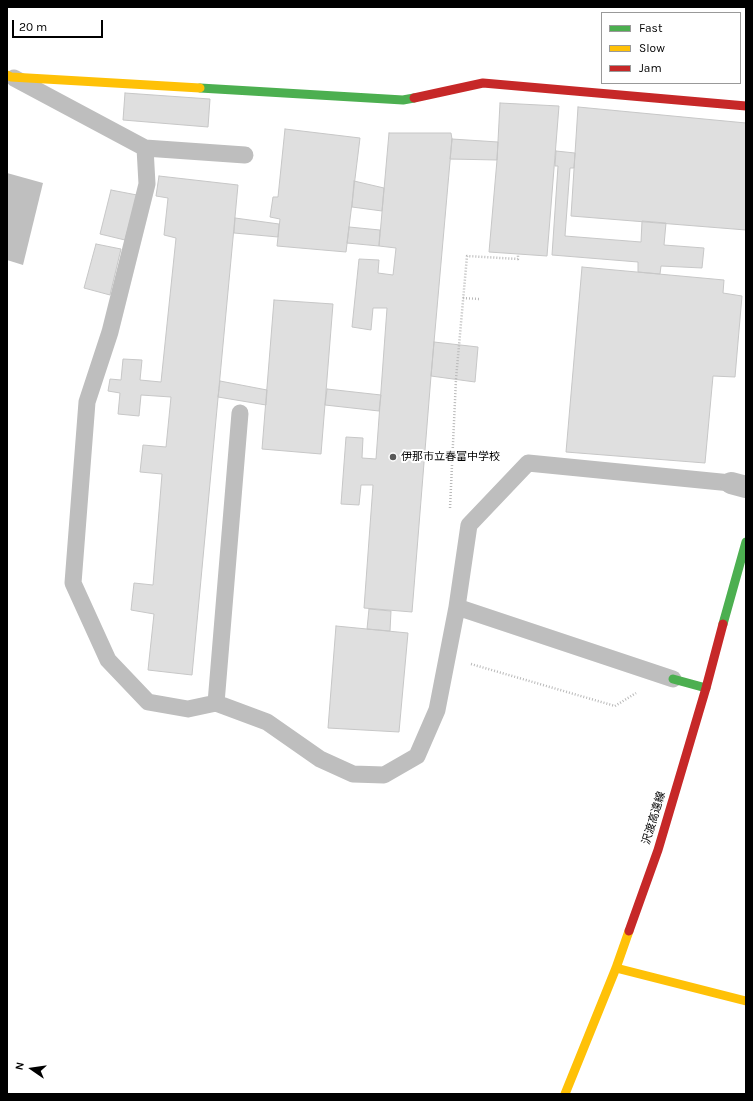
<!DOCTYPE html>
<meta charset="utf-8">
<style>
body{margin:0}
#map{position:relative;width:753px;height:1101px;overflow:hidden;background:#fff;font-family:Karla,sans-serif}
canvas{display:block}
.frame{position:absolute;inset:0;border:8px solid #000;pointer-events:none}
.legend{position:absolute;left:601px;top:12px;width:140px;height:72px;box-sizing:border-box;background:#fff;border:1px solid #999;margin:0;padding:5px 7px;list-style:none;font-size:12px;color:#000}
.legend li{display:flex;align-items:center;gap:8px;height:20px}
.legend b{width:20px;border:1px solid #999}
.north{position:absolute;left:12px;top:1049px;width:40px;height:40px;-webkit-text-stroke:3px #fff;paint-order:stroke;rotate:283deg;font-size:11px;font-weight:700;line-height:16px;text-align:center;color:#000}
.north::after{content:'';display:block;margin:auto;width:14px;height:18px;background:#000;clip-path:polygon(50% 0,100% 100%,50% 72%,0 100%)}
.scale{position:absolute;left:12px;top:20px;width:91px;height:18px;box-sizing:border-box;border:2px solid #000;border-top:0;padding-left:5px;font-size:12px;line-height:14px;white-space:nowrap;color:#000;-webkit-text-stroke:3px #fff;paint-order:stroke}
</style>
<div id="map">
<canvas width="753" height="1101"></canvas>
<div class="frame"></div>
<ul class="legend">
<li><b style="height:5px;background:#4caf50"></b>Fast</li>
<li><b style="height:5px;background:#ffc107"></b>Slow</li>
<li><b style="height:5px;background:#c62828"></b>Jam</li>
</ul>
<div class="north">N</div>
<div class="scale">20 m</div>
</div>
<script>
const ctx = document.querySelector('canvas').getContext('2d');
ctx.lineJoin = 'round';
function fill(path, color) { ctx.fillStyle = color; ctx.fill(path, 'evenodd'); }
const poly = rows => new Path2D(rows.map(r => 'M' + r).join(''));
function strokePath(path, color, width, dash) { ctx.strokeStyle = color; ctx.lineWidth = width; ctx.lineCap = dash ? 'butt' : 'round'; ctx.setLineDash(dash || []); ctx.stroke(path); }
function label(font, color, halo, rows, align = 'center') {
  ctx.font = font + ' Karla,"Noto Sans JP",sans-serif'; ctx.lineWidth = 4; ctx.setLineDash([]); ctx.textBaseline = 'middle'; ctx.strokeStyle = halo; ctx.fillStyle = color; for (const [text, x, y, turn = 0] of rows) {
    ctx.save(); ctx.translate(x, y); ctx.rotate((+turn || 0) * Math.PI / 180); ctx.textAlign = isNaN(turn) ? turn : align; if (halo) ctx.strokeText(text, 0, 0); ctx.fillText(text, 0, 0); ctx.restore();
  }
}
fill(poly([
 [7,173,43,183,23,265,7,260]
]), '#bfbfbf');
const building = poly([
 [125,93,210,99,208,127,123,120,125,93],
 [500,103,559,106,547,256,489,252,497,160,500,103],
 [578,107,746,123,746,230,571,216,578,107],
 [285,129,360,138,346,252,277,246,280,219,270,217,273,197,278,197,285,129],
 [389,133,451,133,452,139,431,376,412,612,364,608,373,485,361,485,359,505,341,504,346,437,363,438,362,458,376,459,387,308,373,308,371,330,352,327,359,259,379,260,378,273,393,275,396,248,379,246,389,133],
 [452,139,498,142,497,160,450,159,452,139],
 [556,151,575,153,574,168,570,168,565,236,641,242,642,221,666,223,664,245,704,248,702,268,661,266,660,274,638,272,638,262,552,255,558,166,555,166,556,151],
 [159,176,238,185,192,675,148,670,154,614,131,610,134,583,153,585,162,474,140,472,143,445,166,447,171,397,141,395,139,416,118,414,120,393,108,391,110,379,121,380,123,359,142,360,140,380,161,382,176,238,164,235,168,198,156,196,159,176],
 [354,181,384,188,382,211,352,207,354,181],
 [111,190,137,195,125,240,100,234,111,190],
 [235,218,279,224,278,237,234,233,235,218],
 [349,227,380,230,379,246,347,243,349,227],
 [96,244,121,249,110,295,84,288,96,244],
 [582,267,724,280,723,293,742,296,735,377,713,376,705,463,566,452,582,267],
 [274,300,333,304,321,454,262,449,274,300],
 [434,342,478,347,475,382,431,376,434,342],
 [220,381,267,390,266,405,218,397,220,381],
 [327,389,381,395,379,411,325,405,327,389],
 [369,609,391,611,390,631,367,629,369,609],
 [336,626,408,633,399,732,328,728,336,626]
]);
fill(building, '#dfdfdf');
strokePath(building, '#c7c7c7', 1);
strokePath(poly([
 [463,298,479,299],
 [450,508,456,379,467,256,518,259,518,254],
 [471,664,615,706,636,693]
]), '#b9b9b9', 2.5, [1, 2]);
strokePath(poly([
 [14,78,145,148,147,184,110,332,87,402,73,583,108,660,148,702,188,709,216,703,267,722,320,759,353,774,384,775,417,756,437,710,457,607],
 [145,148,245,155],
 [673,679,457,607,469,525,528,463,731,483],
 [216,703,240,413]
]), '#bebebe', 17);
strokePath(poly([
 [731,483,746,487]
]), '#bebebe', 22);
strokePath(poly([
 [200,88,403,100,414,98],
 [723,624,746,542],
 [673,679,706,688]
]), '#4caf50', 9);
strokePath(poly([
 [7,75,11,77,200,88],
 [616,968,746,1001],
 [565,1094,616,968,629,931]
]), '#ffc107', 9);
strokePath(poly([
 [414,98,483,83,746,106],
 [629,931,658,850,706,688,723,624]
]), '#c62828', 9);
for (const [x, y, r, color] of [
 [393,457,4,"#595959"]
]) { const dot = new Path2D(); dot.arc(x, y, r, 0, 2 * Math.PI); ctx.fillStyle = color; ctx.fill(dot); strokePath(dot, '#fff', 1.5); }
label('11px', '#000', '#fff', [
 ["伊那市立春富中学校",401,457]
], 'left');
label('11px', '#000', '#fff', [
 ["沢渡高遠線",654,818,-73]
]);
</script>
